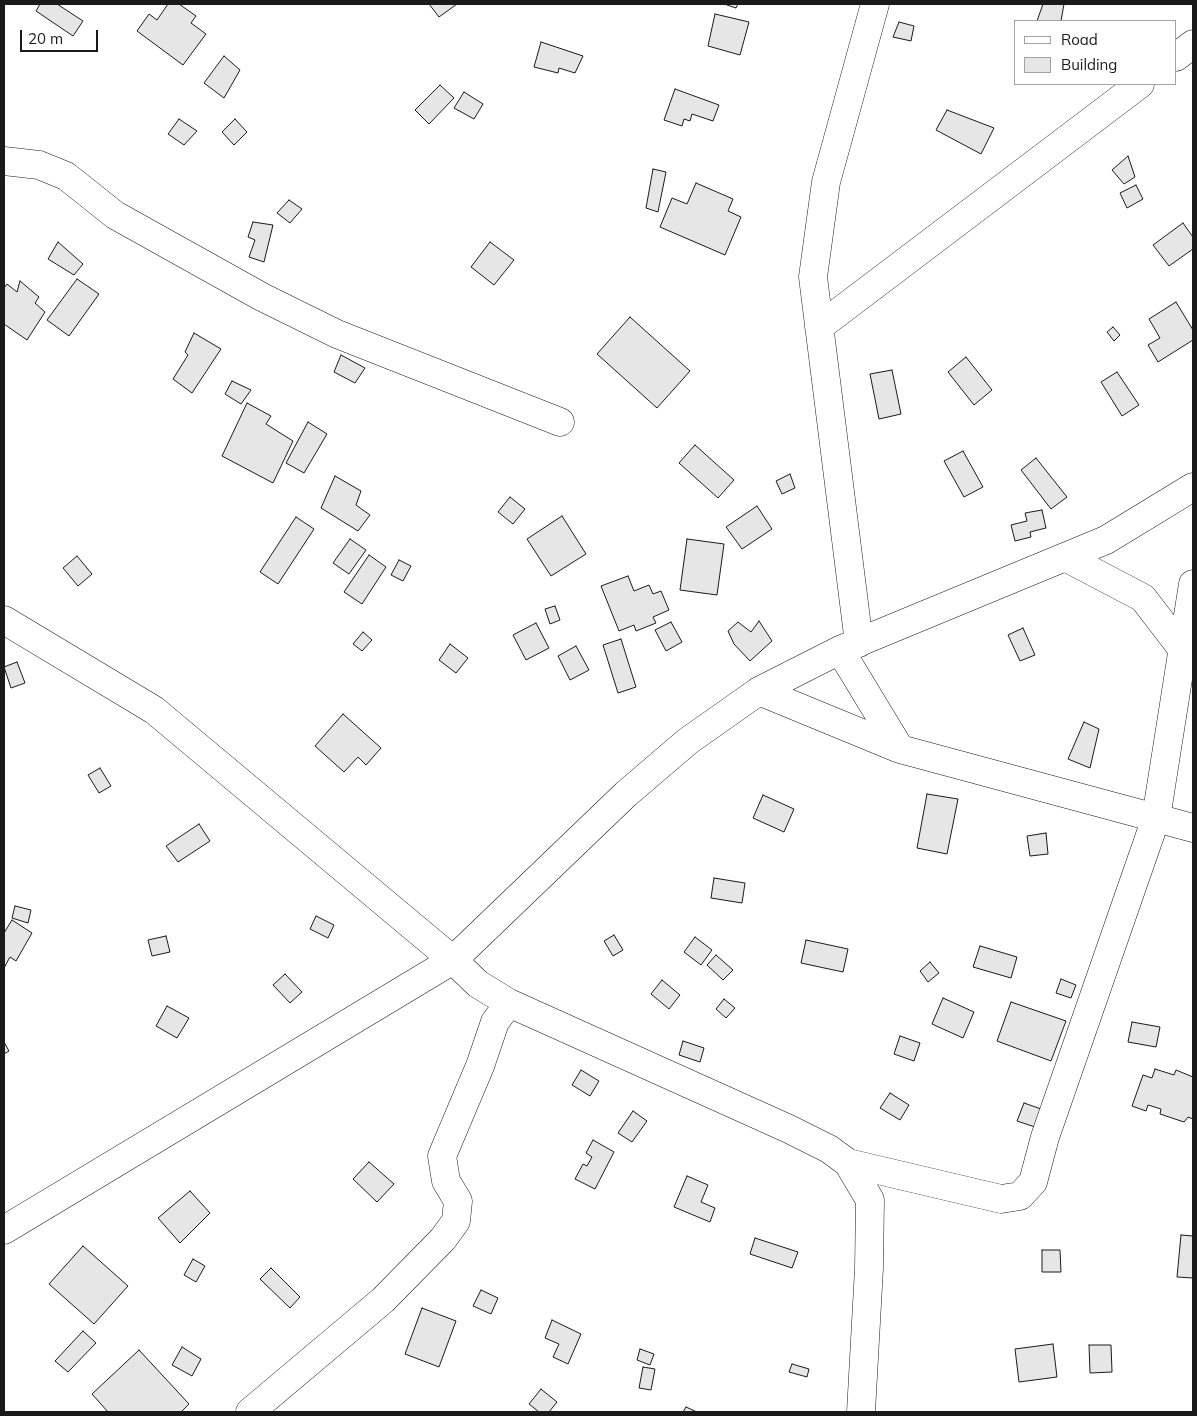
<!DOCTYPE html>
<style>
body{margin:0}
#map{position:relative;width:1197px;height:1416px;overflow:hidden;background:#fff;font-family:Mulish,sans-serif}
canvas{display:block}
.frame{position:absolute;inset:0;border:5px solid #1a1a1a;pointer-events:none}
.legend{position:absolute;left:1014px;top:20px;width:162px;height:65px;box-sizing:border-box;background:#fff;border:1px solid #a3a3a3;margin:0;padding:6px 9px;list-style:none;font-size:15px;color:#1a1a1a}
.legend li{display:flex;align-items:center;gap:10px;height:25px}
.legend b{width:25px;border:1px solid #a3a3a3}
.scale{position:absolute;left:20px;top:30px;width:78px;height:22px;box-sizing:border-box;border:2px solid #1a1a1a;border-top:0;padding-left:6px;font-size:15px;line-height:18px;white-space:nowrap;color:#1a1a1a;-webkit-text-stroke:4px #fff;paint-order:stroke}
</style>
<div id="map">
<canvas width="1197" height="1416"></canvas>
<div class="frame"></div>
<ul class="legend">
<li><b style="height:6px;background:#fff"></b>Road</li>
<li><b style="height:14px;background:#e6e6e6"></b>Building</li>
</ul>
<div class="scale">20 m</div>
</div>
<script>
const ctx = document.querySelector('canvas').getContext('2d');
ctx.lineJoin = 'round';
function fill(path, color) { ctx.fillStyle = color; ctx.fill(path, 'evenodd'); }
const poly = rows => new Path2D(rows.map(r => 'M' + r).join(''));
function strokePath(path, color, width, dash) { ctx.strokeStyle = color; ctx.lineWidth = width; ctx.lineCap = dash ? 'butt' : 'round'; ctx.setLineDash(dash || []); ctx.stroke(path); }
const building = poly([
 [40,4,57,4,83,21,73,36,36,11,40,4],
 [168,4,179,4,196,16,191,23,206,34,183,65,137,31,149,14,157,20,168,4],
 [429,4,457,4,439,17,429,4],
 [724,4,738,4,736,8,724,4],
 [1043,4,1064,4,1061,21,1037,21,1043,4],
 [715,14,749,22,740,55,708,46,715,14],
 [899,22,914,26,911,41,893,37,899,22],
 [541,42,583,56,575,73,559,68,558,73,534,67,541,42],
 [224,56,240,70,224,98,204,83,224,56],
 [440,85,454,98,429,124,415,110,440,85],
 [675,89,719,105,713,121,692,114,690,121,684,119,682,126,664,120,675,89],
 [464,92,483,104,474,119,454,108,464,92],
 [947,110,994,128,981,154,936,130,947,110],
 [179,119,197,131,184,145,168,134,179,119],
 [235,119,247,132,234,145,222,132,235,119],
 [1128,156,1135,177,1124,184,1112,170,1128,156],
 [653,169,666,172,658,212,646,208,653,169],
 [696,183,733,199,728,211,741,217,725,255,660,227,672,198,687,204,696,183],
 [1136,185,1143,199,1127,208,1120,193,1136,185],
 [289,200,302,209,290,223,277,213,289,200],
 [253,222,273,225,264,262,249,257,255,240,248,237,253,222],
 [1183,223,1193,237,1193,249,1169,266,1153,245,1183,223],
 [58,242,83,264,74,275,48,259,58,242],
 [490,242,514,260,494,285,471,267,490,242],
 [77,279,99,294,69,336,47,320,77,279],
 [20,281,39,297,35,303,45,312,27,340,4,324,4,288,7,284,17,292,20,281],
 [1176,302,1193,330,1193,340,1158,362,1148,345,1160,338,1149,319,1176,302],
 [630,317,690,371,657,408,597,354,630,317],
 [1113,327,1120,335,1114,341,1107,332,1113,327],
 [194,333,221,349,192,393,173,379,188,355,185,352,194,333],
 [341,355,365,368,355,383,334,372,341,355],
 [966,357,992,390,974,405,948,372,966,357],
 [892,370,901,414,879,419,870,374,892,370],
 [1117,372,1139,405,1122,416,1101,382,1117,372],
 [232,381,251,390,241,404,225,394,232,381],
 [247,403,271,416,266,424,293,441,273,483,222,456,247,403],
 [308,422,327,434,304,473,286,463,308,422],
 [695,445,734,480,718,498,679,463,695,445],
 [963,451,983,487,964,497,944,461,963,451],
 [1036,458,1067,497,1051,509,1021,470,1036,458],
 [790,474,795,488,782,494,776,481,790,474],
 [335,476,361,491,356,505,370,515,358,531,321,508,335,476],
 [510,497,525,509,513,524,498,512,510,497],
 [757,506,772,529,742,549,726,527,757,506],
 [1042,510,1046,528,1030,532,1031,537,1015,541,1011,525,1027,521,1025,513,1042,510],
 [562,516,586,554,551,576,527,539,562,516],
 [296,517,314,529,278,584,260,572,296,517],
 [350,539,366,550,349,574,333,563,350,539],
 [687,539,724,544,717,595,680,590,687,539],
 [369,555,386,567,362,604,344,592,369,555],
 [77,556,92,574,78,586,63,568,77,556],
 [399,560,411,566,403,581,391,575,399,560],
 [628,576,634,591,649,585,653,594,661,591,669,610,653,617,656,623,636,631,634,625,619,631,601,586,628,576],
 [555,606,560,620,550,624,545,609,555,606],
 [759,621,772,641,750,661,734,644,728,631,738,622,751,632,759,621],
 [671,622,682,642,666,651,655,630,671,622],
 [536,623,549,648,526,660,513,635,536,623],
 [1023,628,1035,655,1020,661,1008,635,1023,628],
 [363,632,372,640,362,651,353,644,363,632],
 [621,639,636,687,618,693,603,645,621,639],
 [450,644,468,658,456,673,439,660,450,644],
 [576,646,589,670,570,680,558,656,576,646],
 [17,662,25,683,11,688,4,667,17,662],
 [343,714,381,748,366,765,358,757,344,772,315,746,343,714],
 [1084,722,1099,729,1090,768,1068,759,1084,722],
 [100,768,111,786,99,793,88,775,100,768],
 [927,794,958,799,947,854,917,848,927,794],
 [763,795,794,809,784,832,753,818,763,795],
 [199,824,210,841,178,862,166,846,199,824],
 [1046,833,1048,854,1030,856,1027,836,1046,833],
 [714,878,745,883,742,903,711,898,714,878],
 [15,906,31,910,28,923,12,918,15,906],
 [316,916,334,925,328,938,310,929,316,916],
 [12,920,32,933,16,961,10,957,4,968,4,933,12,920],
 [614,935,623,950,613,956,604,941,614,935],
 [166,936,170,952,152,956,148,940,166,936],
 [695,937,712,950,701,965,684,952,695,937],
 [806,940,848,949,843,972,801,963,806,940],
 [980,946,1017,957,1011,978,973,967,980,946],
 [716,955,733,970,723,980,707,965,716,955],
 [930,962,939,973,928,982,920,971,930,962],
 [285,974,302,992,290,1003,273,985,285,974],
 [1061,979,1076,985,1071,998,1056,993,1061,979],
 [662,980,680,995,669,1009,651,994,662,980],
 [943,998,974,1012,963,1038,932,1024,943,998],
 [724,999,735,1008,726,1018,716,1009,724,999],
 [1011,1002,1066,1021,1051,1061,997,1041,1011,1002],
 [167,1006,189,1018,177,1038,156,1026,167,1006],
 [1132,1022,1160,1027,1156,1047,1128,1042,1132,1022],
 [900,1036,920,1043,914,1061,894,1054,900,1036],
 [683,1041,704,1048,700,1062,679,1055,683,1041],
 [4,1042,9,1051,4,1054,4,1042],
 [1155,1069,1174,1075,1176,1070,1193,1077,1193,1119,1188,1117,1184,1122,1160,1114,1161,1109,1148,1105,1146,1111,1132,1106,1143,1075,1152,1078,1155,1069],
 [581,1070,599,1081,590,1096,572,1085,581,1070],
 [890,1093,909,1105,900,1120,880,1108,890,1093],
 [1024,1103,1044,1110,1038,1128,1017,1121,1024,1103],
 [633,1111,647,1121,632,1142,618,1133,633,1111],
 [593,1140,614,1152,595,1189,575,1179,583,1164,587,1166,592,1157,586,1153,593,1140],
 [369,1162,394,1184,377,1202,353,1179,369,1162],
 [687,1176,708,1185,701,1202,715,1208,710,1222,674,1207,687,1176],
 [190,1191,210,1213,180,1243,158,1218,190,1191],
 [1181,1235,1193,1236,1193,1278,1177,1277,1181,1235],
 [755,1238,798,1252,792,1268,750,1254,755,1238],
 [83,1246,128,1286,94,1324,49,1284,83,1246],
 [1042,1250,1060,1250,1061,1272,1042,1272,1042,1250],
 [193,1259,205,1266,196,1282,184,1275,193,1259],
 [271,1268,300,1297,290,1308,260,1279,271,1268],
 [481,1290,498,1298,491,1314,473,1306,481,1290],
 [422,1308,456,1321,439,1367,405,1354,422,1308],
 [552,1320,581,1334,568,1364,553,1357,559,1344,545,1338,552,1320],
 [83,1331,96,1343,68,1372,55,1361,83,1331],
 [1053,1344,1057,1377,1019,1382,1015,1349,1053,1344],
 [1089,1345,1111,1345,1112,1372,1090,1373,1089,1345],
 [182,1347,201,1359,192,1376,172,1365,182,1347],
 [640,1349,654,1354,650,1365,637,1360,640,1349],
 [139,1350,189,1404,181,1412,108,1412,92,1394,139,1350],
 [792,1364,809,1369,807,1377,789,1372,792,1364],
 [643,1367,655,1369,651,1390,639,1388,643,1367],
 [541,1389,557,1402,549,1412,539,1412,529,1404,541,1389],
 [686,1407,697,1412,683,1412,686,1407]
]);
fill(building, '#e6e6e6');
strokePath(building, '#1a1a1a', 1);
const minor = poly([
 [1176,57,1193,44],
 [4,161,39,165,66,176,115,215,262,297,337,334,560,422],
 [819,327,1140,84],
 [1065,557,1143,598,1183,650],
 [4,620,154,710,453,960,478,984,509,1003,789,1129,829,1149,848,1163,870,1200,869,1268,861,1412],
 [859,643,813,277,826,182,875,4],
 [840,650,900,749],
 [759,691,900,749,1193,828],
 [848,1163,1001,1199,1020,1196,1033,1182,1045,1137,1156,818,1193,584],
 [4,1230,453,960,626,794,688,741,759,691,840,650,1106,540,1193,487],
 [250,1412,383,1300,443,1239,456,1221,458,1201,446,1181,442,1156,480,1066,495,1022,509,1003]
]);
strokePath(minor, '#1a1a1a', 29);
strokePath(minor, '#fff', 28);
</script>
